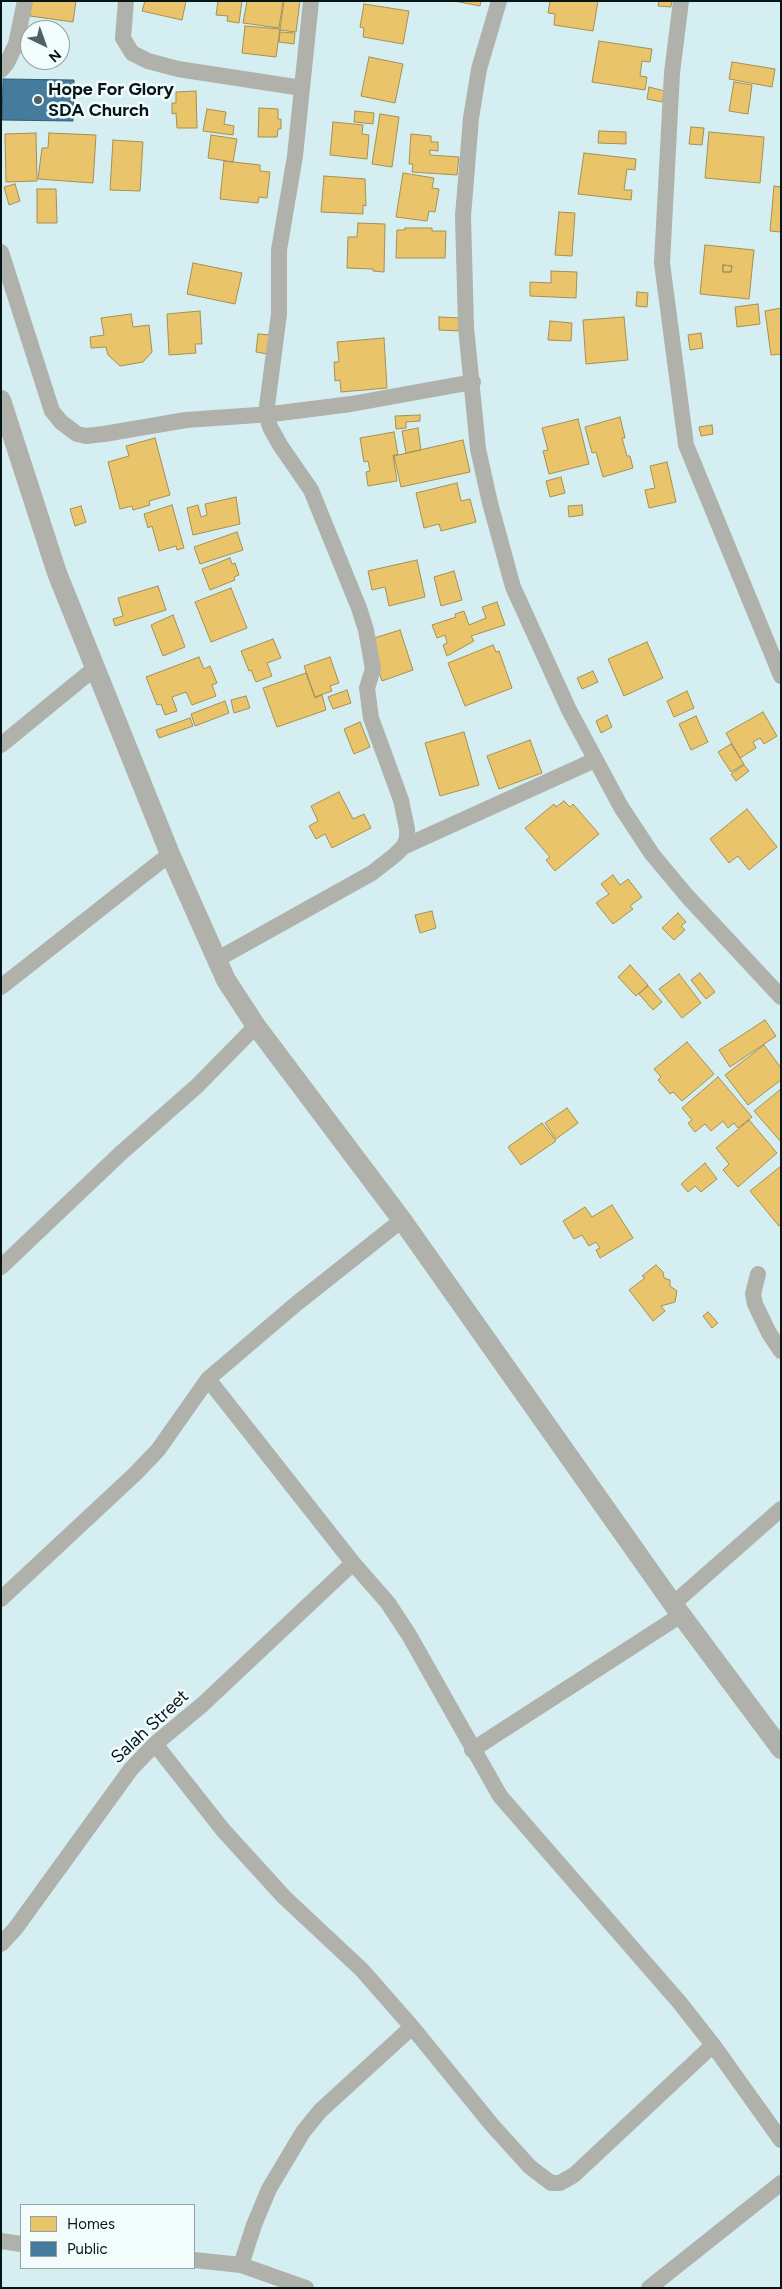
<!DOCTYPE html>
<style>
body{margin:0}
#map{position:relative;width:782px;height:2289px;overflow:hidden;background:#d5eef1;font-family:Figtree,sans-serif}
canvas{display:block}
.frame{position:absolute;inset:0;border:2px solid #051619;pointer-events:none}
.legend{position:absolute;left:20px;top:2204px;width:175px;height:65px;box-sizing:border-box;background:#f3fcfd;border:1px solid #94a0a2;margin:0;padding:6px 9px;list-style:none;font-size:15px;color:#051619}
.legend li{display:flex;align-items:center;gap:10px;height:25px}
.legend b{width:25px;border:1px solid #94a0a2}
.north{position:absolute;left:20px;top:20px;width:50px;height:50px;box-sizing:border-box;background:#f3fcfd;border:1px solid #94a0a2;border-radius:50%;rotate:138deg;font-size:14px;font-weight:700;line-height:20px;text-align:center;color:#051619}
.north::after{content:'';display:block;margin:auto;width:18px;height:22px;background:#4e6265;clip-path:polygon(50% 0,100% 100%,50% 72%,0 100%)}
</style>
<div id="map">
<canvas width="782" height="2289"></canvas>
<div class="frame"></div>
<ul class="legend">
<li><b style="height:14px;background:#e9c46a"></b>Homes</li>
<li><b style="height:14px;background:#457b9d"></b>Public</li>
</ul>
<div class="north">N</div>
</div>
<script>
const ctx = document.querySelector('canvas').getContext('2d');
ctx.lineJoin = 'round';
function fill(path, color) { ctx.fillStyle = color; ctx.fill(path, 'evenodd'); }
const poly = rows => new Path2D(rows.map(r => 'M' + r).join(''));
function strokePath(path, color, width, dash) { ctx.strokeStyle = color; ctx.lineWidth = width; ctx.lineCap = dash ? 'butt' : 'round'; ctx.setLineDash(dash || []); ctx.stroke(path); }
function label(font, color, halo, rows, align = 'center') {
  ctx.font = font + ' Figtree,sans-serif'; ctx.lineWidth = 5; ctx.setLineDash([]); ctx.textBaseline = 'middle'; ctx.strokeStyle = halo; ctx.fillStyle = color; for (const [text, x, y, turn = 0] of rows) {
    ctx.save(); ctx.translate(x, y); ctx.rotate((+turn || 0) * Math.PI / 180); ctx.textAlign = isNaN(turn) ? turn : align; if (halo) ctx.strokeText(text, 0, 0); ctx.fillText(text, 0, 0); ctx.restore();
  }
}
const homes = poly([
 [32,1,76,1,73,22,30,16,32,1],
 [145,1,186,1,182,20,142,11,145,1],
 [218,1,242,1,239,23,227,21,228,16,216,15,218,1],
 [247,1,283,1,279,28,243,23,247,1],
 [284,1,300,1,296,32,280,30,284,1],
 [454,1,481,1,480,6,454,1],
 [550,1,598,1,593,31,554,25,555,14,548,13,550,1],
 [659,1,672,1,671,7,658,6,659,1],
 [364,4,409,11,403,44,363,37,364,28,360,27,364,4],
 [245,26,280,29,276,57,242,53,245,26],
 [280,32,295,33,294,44,279,42,280,32],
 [599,41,652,49,650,62,642,61,640,76,647,77,645,90,592,82,599,41],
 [369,57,403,64,395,103,361,96,369,57],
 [732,62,775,69,772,87,729,79,732,62],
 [734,82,752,85,748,114,729,111,734,82],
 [649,87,665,91,662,102,647,99,649,87],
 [196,91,197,128,177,128,176,113,172,114,172,103,176,103,176,92,196,91],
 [259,108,278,109,278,119,281,119,281,129,278,129,277,137,258,137,259,108],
 [207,109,226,112,224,124,234,126,233,135,203,131,207,109],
 [355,111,374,113,373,124,354,122,355,111],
 [380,114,399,117,392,167,372,164,380,114],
 [333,122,363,125,362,134,369,135,367,159,330,155,333,122],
 [691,127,704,128,702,145,689,144,691,127],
 [599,131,626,132,626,144,598,143,599,131],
 [709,132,764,137,760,183,705,178,709,132],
 [36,133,37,181,6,182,5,134,36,133],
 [49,133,96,135,93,183,38,179,42,148,48,148,49,133],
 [411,134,431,136,431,142,438,142,438,151,430,150,430,155,459,157,457,175,412,172,413,164,409,164,411,134],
 [211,135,237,139,233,162,208,158,211,135],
 [113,140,143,142,140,191,110,190,113,140],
 [584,153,636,159,635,170,627,169,624,190,632,190,631,200,578,194,584,153],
 [224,161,260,165,260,171,270,172,267,198,259,197,258,203,220,199,224,161],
 [403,173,434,178,432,188,439,189,435,212,429,211,427,221,396,217,403,173],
 [324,176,365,179,366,206,363,205,363,214,321,212,324,176],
 [15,184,20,201,9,205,4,187,15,184],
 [774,186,781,187,781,232,770,231,774,186],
 [37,189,56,189,57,223,37,223,37,189],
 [559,212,575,213,572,256,555,255,559,212],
 [358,223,385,224,384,272,373,271,373,269,347,268,348,237,357,237,358,223],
 [405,228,432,228,432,231,446,231,445,258,396,258,397,230,405,230,405,228],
 [705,245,754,250,749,299,700,294,705,245],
 [723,265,732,266,731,272,723,272,723,265],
 [193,263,242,273,235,304,187,294,193,263],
 [723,265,732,266,731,272,723,272,723,265],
 [551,271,577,272,576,298,530,296,530,282,551,283,551,271],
 [637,292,648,293,647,307,636,306,637,292],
 [758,304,760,324,737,327,735,307,758,304],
 [781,308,781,354,771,355,765,311,781,308],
 [200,311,202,344,195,344,196,353,169,355,167,314,200,311],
 [131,314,133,327,149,325,152,352,143,362,120,366,108,355,106,347,91,348,90,337,104,335,101,318,131,314],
 [439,317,462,318,462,331,439,330,439,317],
 [624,317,628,360,586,364,583,320,624,317],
 [550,321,572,323,571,341,548,340,550,321],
 [701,333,703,348,690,350,688,335,701,333],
 [258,334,271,335,268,354,256,352,258,334],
 [384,338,387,388,341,392,340,380,335,381,334,362,339,362,337,342,384,338],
 [420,415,420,421,406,422,406,428,396,429,395,416,420,415],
 [620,417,625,438,622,438,627,456,630,456,633,468,603,477,596,452,592,453,585,427,620,417],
 [578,419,589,464,549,474,543,451,548,450,542,428,578,419],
 [712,425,713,434,701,436,699,427,712,425],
 [418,428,421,450,406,453,402,431,418,428],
 [394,432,398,455,393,455,397,481,368,486,366,472,370,471,368,461,364,462,360,438,394,432],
 [155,438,170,495,149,501,150,505,133,510,132,506,120,509,108,462,129,456,126,446,155,438],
 [463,440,470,472,401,487,394,456,463,440],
 [667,462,676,502,649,508,645,490,655,488,650,466,667,462],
 [561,477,565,493,550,497,546,481,561,477],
 [457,483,461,501,470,499,476,522,441,531,439,524,424,528,416,493,457,483],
 [236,497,240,524,193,535,187,508,198,505,201,517,207,515,205,504,236,497],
 [172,505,184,548,177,550,176,546,159,551,152,526,148,528,144,514,172,505],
 [582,505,583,515,569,517,568,506,582,505],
 [81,506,86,522,75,526,70,509,81,506],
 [237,532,243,550,200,564,194,547,237,532],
 [230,558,232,564,235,563,239,575,234,577,235,580,210,590,202,569,230,558],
 [417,560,425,597,389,606,385,587,372,590,368,571,417,560],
 [454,571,462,600,441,606,434,577,454,571],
 [158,586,166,610,115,626,113,619,123,616,118,598,158,586],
 [231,588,247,628,211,642,195,602,231,588],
 [497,602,505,625,471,636,474,641,447,656,443,645,447,643,445,635,437,638,432,625,456,617,455,614,464,611,469,625,486,618,482,607,497,602],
 [173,615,185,647,163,656,151,625,173,615],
 [400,630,413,670,382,681,374,657,371,639,400,630],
 [273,639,281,658,267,663,272,676,256,682,251,670,249,671,241,651,273,639],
 [647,642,663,678,624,696,608,659,647,642],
 [493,645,496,652,499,651,512,688,465,706,448,663,493,645],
 [199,657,204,669,210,666,217,683,212,685,216,696,192,705,186,692,172,697,177,711,165,715,161,704,157,705,146,677,199,657],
 [330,657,339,683,330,686,332,691,315,697,304,666,330,657],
 [593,671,598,682,582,689,577,678,593,671],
 [306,673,315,698,322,695,326,710,277,727,263,688,306,673],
 [347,690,351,703,333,709,328,697,347,690],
 [687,691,694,708,674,717,667,701,687,691],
 [246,696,250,708,234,713,231,700,246,696],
 [225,701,229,713,195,726,191,714,225,701],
 [763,712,777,736,764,744,760,738,753,742,756,748,740,758,726,733,763,712],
 [607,715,612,727,601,733,596,721,607,715],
 [696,716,708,742,691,750,679,724,696,716],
 [190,718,193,726,159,738,156,730,190,718],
 [360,722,370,747,354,754,344,729,360,722],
 [464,732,479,785,440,796,425,743,464,732],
 [530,740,542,773,499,789,487,756,530,740],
 [731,744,744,764,731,772,718,752,731,744],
 [744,765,749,771,736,781,731,774,744,765],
 [339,792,353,819,364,814,371,828,332,848,325,834,316,839,309,826,318,821,311,806,339,792],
 [564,801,570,807,573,804,599,834,555,871,546,860,550,857,525,828,554,804,556,807,564,801],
 [747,809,777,847,749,870,738,856,729,863,710,839,747,809],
 [613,875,620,885,628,879,642,897,630,906,633,909,613,924,596,903,609,894,601,884,613,875],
 [432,911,436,928,420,933,415,915,432,911],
 [678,913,686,922,681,926,685,930,674,940,662,928,678,913],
 [630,965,648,985,636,996,618,977,630,965],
 [700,973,715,992,706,999,691,980,700,973],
 [679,974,701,1003,682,1018,659,989,679,974],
 [648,986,662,1002,653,1010,639,994,648,986],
 [765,1020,776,1036,730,1067,719,1050,765,1020],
 [687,1042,714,1074,682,1101,673,1092,670,1094,658,1080,661,1077,654,1069,687,1042],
 [764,1045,781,1068,781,1080,748,1105,725,1075,764,1045],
 [718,1077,752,1117,738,1128,734,1123,728,1128,723,1121,711,1131,705,1124,695,1132,688,1123,692,1120,682,1108,718,1077],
 [781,1089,781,1142,754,1111,781,1089],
 [567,1108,578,1123,556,1139,545,1123,567,1108],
 [749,1120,777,1153,738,1187,723,1170,729,1164,716,1148,749,1120],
 [542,1123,556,1141,521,1165,508,1147,542,1123],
 [705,1163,717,1179,701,1192,695,1186,688,1192,681,1184,705,1163],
 [781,1166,781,1224,779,1226,750,1191,781,1166],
 [612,1205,633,1238,600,1258,596,1250,600,1248,596,1242,589,1246,582,1235,574,1239,563,1221,585,1207,592,1217,612,1205],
 [656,1265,663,1272,664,1278,670,1280,670,1286,677,1291,675,1302,661,1306,665,1311,653,1321,629,1290,645,1278,642,1276,656,1265],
 [708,1312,718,1323,712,1328,703,1316,708,1312]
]);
fill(homes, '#e9c46a');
strokePath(homes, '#a59052', 1);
const public = poly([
 [3,79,74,80,73,121,2,120,3,79]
]);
fill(public, '#457b9d');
strokePath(public, '#325d75', 1);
strokePath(poly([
 [126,1,123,38,132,53,148,61,178,69,302,88],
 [499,1,479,69,471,118,463,216,466,327,478,449,490,503,513,587,569,710,621,807,652,854,687,896,781,997],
 [681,1,672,73,662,263,686,445,781,676],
 [1,70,7,63,16,44,25,1],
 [1,252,52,411,61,422,77,434,86,436,104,434,186,420,272,414,351,404,473,382],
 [1,745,95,668],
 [403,847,595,760],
 [216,960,372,873,395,855,403,847,407,839,407,829,401,800,371,718,367,688,373,669,366,630,359,608,311,490,280,445,270,427,266,414,279,314,279,250,295,156,311,1],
 [1,987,170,854],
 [1,1267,121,1153,197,1086,256,1026],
 [758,1274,753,1294,755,1304,769,1333,781,1351],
 [208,1379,353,1563,388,1603,409,1635,500,1796,680,2003,713,2045,781,2140],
 [1,1599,135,1474,158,1450,208,1379,296,1304,402,1220],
 [673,1604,781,1509],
 [155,1744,223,1830,284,1897,362,1970,412,2027,492,2125,530,2167,551,2183,560,2183,574,2175,713,2045],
 [472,1750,681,1615],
 [1,1944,15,1929,131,1769,155,1744,202,1705,353,1563],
 [1,2241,21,2244],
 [194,2260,241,2265,306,2288],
 [241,2265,254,2225,269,2189,303,2132,320,2111,412,2027],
 [649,2288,781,2183]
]), '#b0b1aa', 16);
strokePath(poly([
 [1,400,57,573,170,854,226,980,256,1026,402,1220,673,1604,781,1749]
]), '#b0b1aa', 20);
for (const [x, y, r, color] of [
 [38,100,5,"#4e6265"]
]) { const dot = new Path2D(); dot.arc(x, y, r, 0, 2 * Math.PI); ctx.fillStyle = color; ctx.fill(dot); strokePath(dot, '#f3fcfd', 2); }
label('bold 18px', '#051619', '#f3fcfd', [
 ["Hope For Glory",48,90],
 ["SDA Church",48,111]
], 'left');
label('18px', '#051619', '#f3fcfd', [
 ["Salah Street",150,1727,-43]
]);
</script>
